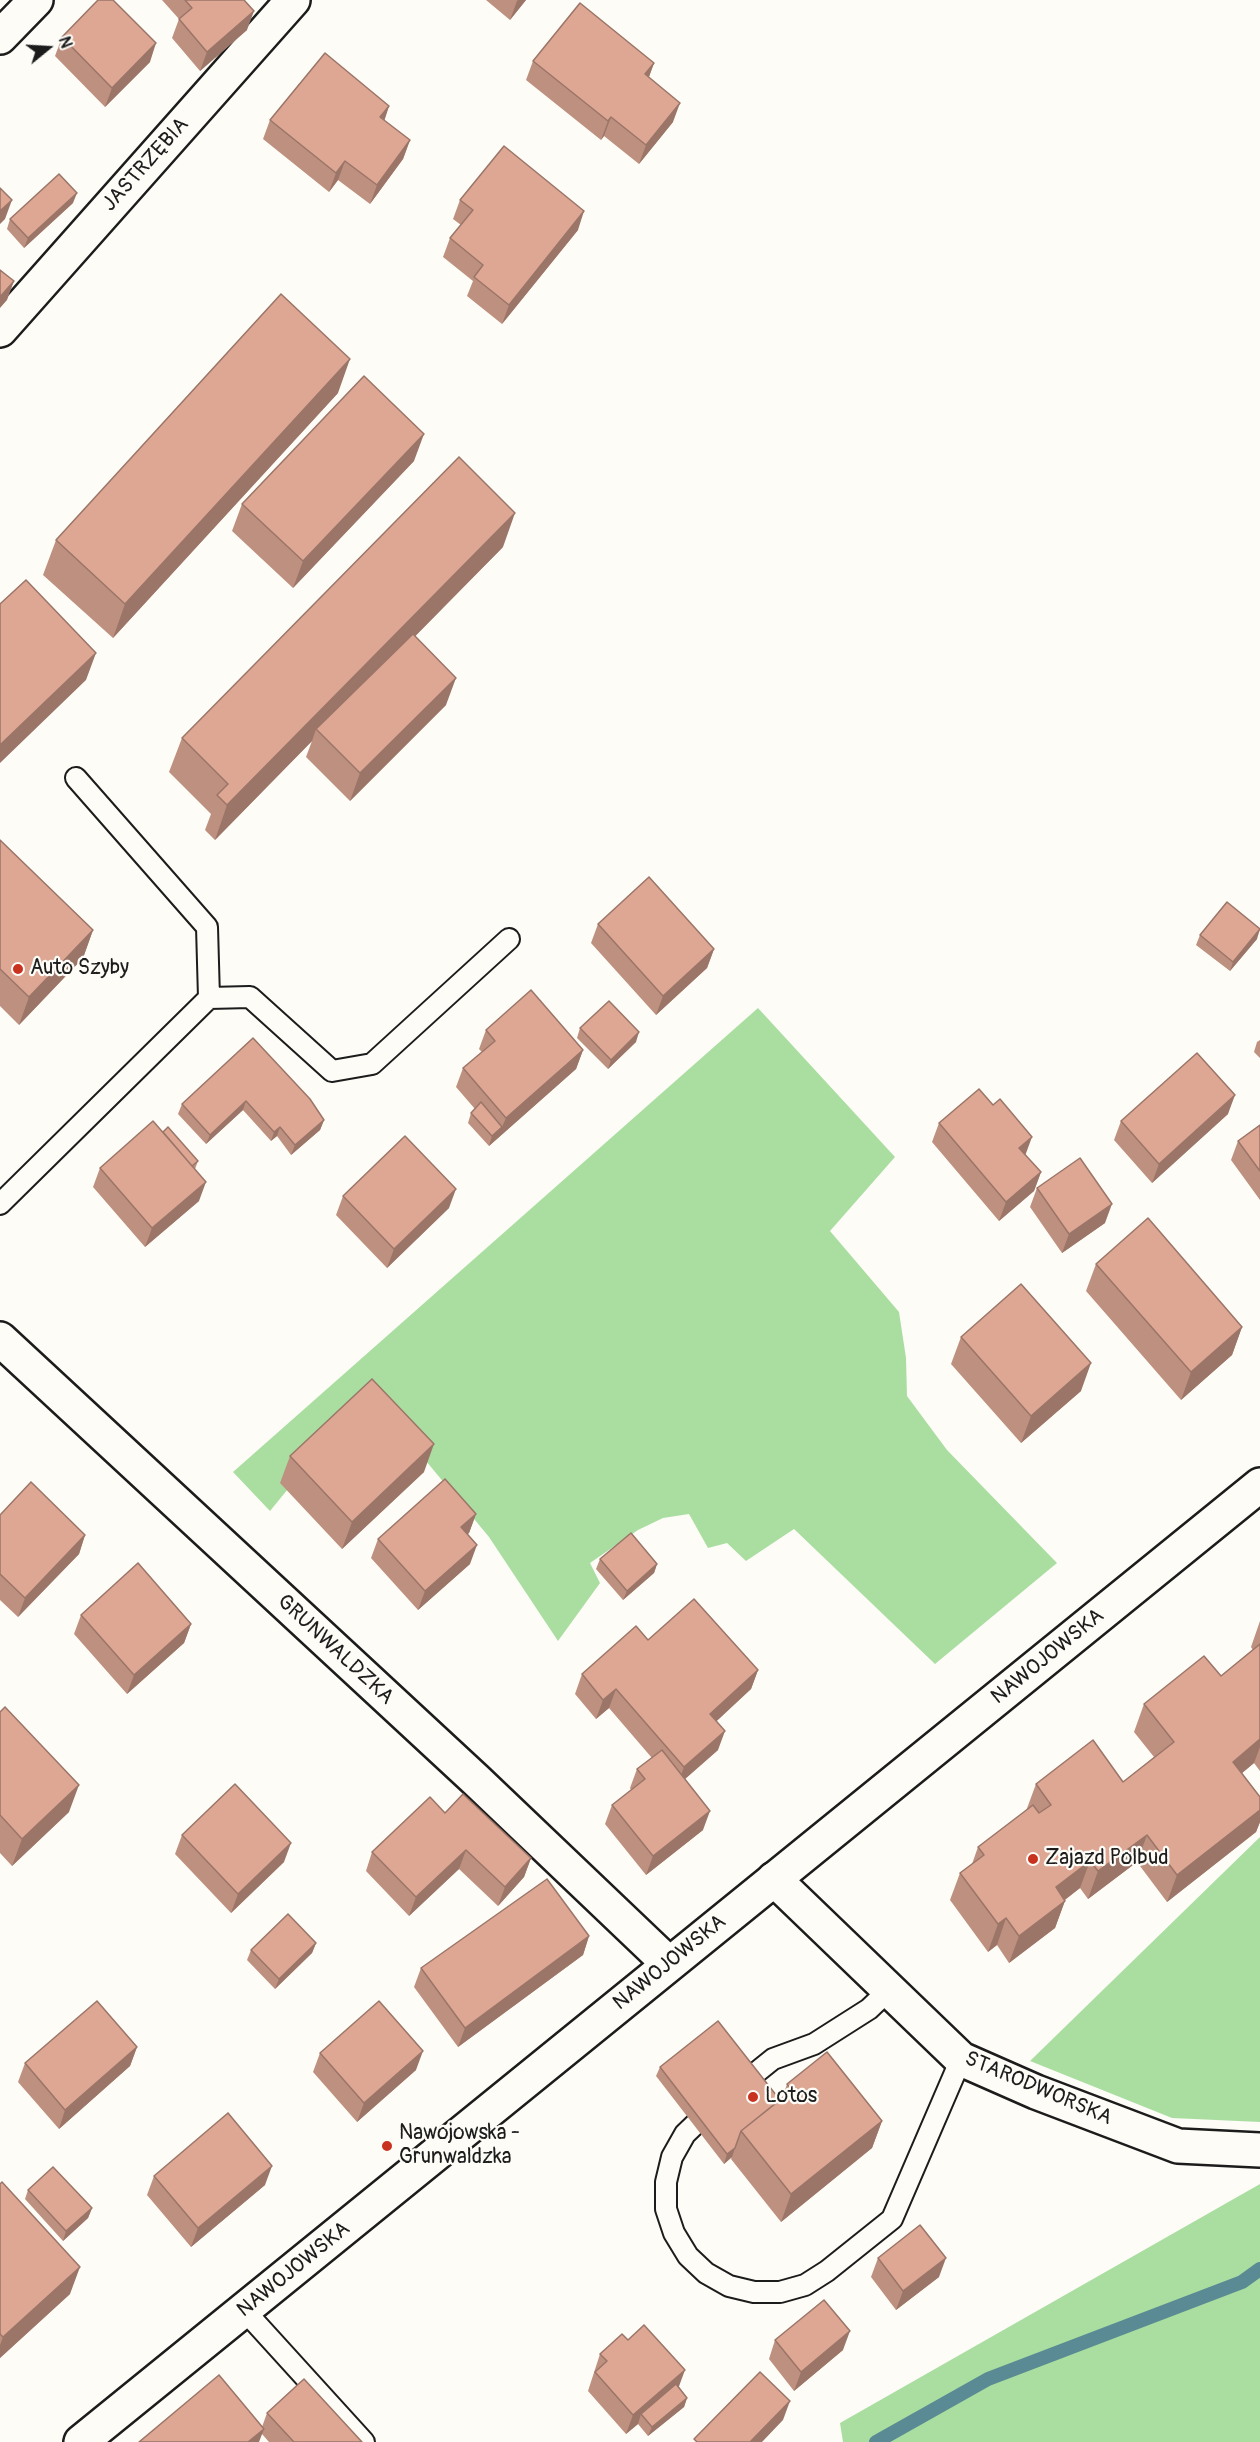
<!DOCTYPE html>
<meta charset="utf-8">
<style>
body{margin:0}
#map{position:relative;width:1260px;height:2442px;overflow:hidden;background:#fdfcf7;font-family:Pangolin,sans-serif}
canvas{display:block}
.north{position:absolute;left:18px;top:18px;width:60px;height:60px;-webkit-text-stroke:4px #fdfcf7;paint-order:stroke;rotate:72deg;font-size:16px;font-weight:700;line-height:24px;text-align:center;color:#1c1c1c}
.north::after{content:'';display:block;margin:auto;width:21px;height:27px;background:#1c1c1c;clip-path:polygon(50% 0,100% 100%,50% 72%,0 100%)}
</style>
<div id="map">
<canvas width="1260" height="2442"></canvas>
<div class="north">N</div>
</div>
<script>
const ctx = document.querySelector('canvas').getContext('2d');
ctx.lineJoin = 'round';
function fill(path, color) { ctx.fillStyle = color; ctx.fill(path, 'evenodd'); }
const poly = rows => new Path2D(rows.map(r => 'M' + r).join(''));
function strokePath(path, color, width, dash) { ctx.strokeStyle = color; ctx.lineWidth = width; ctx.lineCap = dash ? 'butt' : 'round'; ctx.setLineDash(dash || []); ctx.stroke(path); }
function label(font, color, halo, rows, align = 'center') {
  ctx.font = font + ' Pangolin,sans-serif'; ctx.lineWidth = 4.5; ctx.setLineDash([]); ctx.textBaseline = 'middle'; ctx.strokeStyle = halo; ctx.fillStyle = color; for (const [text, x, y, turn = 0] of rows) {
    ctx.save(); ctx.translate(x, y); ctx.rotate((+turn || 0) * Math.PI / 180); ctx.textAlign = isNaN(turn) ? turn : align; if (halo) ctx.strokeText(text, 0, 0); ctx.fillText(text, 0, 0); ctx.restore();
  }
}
fill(poly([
 [758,1008,895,1157,830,1231,899,1312,906,1358,907,1396,947,1450,1057,1563,935,1664,794,1529,746,1561,727,1543,708,1548,689,1514,663,1518,638,1530,590,1563,600,1583,558,1641,489,1537,368,1391,270,1511,233,1472],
 [1260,1837,1260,2122,1172,2118,1030,2061],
 [1260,2184,1260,2442,843,2442,840,2423]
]), '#aadea1');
strokePath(poly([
 [876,2442,988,2379,1242,2282,1260,2269]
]), '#5a8a93', 14);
const service = poly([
 [209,998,250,997,332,1071,372,1064,509,939],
 [0,1204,209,998,207,927,76,778],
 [737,2088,773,2059,814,2044,869,2009,889,1990],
 [712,2108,685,2134,672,2157,666,2182,666,2209,674,2233,688,2256,706,2273,729,2286,754,2292,780,2292,805,2285,827,2271,892,2219,961,2059],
 [244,2310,364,2442]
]);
const minor = poly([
 [0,37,36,0],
 [0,330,293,0],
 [774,1879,961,2059,1036,2092,1178,2146,1260,2150]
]);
const tertiary = poly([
 [0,1339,476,1780,668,1963],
 [81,2442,1260,1485]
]);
strokePath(service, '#1c1c1c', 24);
strokePath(minor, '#1c1c1c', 38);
strokePath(tertiary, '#1c1c1c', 38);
strokePath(service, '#fdfcf7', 20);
strokePath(minor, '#fdfcf7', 33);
strokePath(tertiary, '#fdfcf7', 33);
fill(poly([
 [162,0,244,0,247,30,200,71,172,38,179,19],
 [486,0,526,0,510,20],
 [62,37,150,62,105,107,55,56],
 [533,61,654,63,649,77,673,122,639,164,604,136,601,140,526,80],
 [389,106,384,120,410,140,403,159,370,204,338,180,329,192,263,139,270,120],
 [460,200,578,230,502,324,467,296,473,281,443,257,450,238,461,225,453,219],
 [73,203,24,248,7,229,10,219],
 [338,393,113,638,43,575,56,540],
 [414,461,293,588,232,531,242,504],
 [503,547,415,636,446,705,350,801,306,757,312,741,215,840,205,830,211,814,169,772,182,738],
 [0,840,93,930,83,958,19,1025,0,1006],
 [598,924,714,949,707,968,656,1015,591,943],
 [1200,935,1257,939,1230,971,1196,945],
 [580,1028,636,1042,608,1069,577,1038],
 [486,1030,583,1050,576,1069,489,1146,468,1123,471,1113,475,1109,456,1087,463,1068,482,1052,479,1049],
 [253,1038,324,1120,320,1130,291,1155,277,1136,271,1141,243,1110,206,1144,178,1114,182,1104],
 [1260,1040,1260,1058,1254,1052,1257,1042],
 [1228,1114,1152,1183,1114,1140,1121,1121],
 [939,1123,1041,1172,1034,1191,999,1221,932,1142],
 [1260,1125,1260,1200,1231,1160,1238,1141],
 [163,1132,198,1161,195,1169,199,1201,145,1247,93,1187,100,1168],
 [1037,1188,1105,1223,1062,1253,1030,1207],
 [343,1196,449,1208,387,1268,336,1215],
 [1096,1264,1242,1327,1232,1355,1181,1400,1086,1291],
 [961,1337,1081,1391,1021,1443,951,1364],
 [290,1456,424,1472,342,1549,280,1483],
 [476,1514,469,1533,467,1534,470,1564,418,1610,371,1558,378,1539],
 [0,1515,85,1535,79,1554,18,1617,0,1600],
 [600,1559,657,1564,654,1573,623,1600,596,1569],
 [81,1615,191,1624,184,1643,127,1694,74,1634],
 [1260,1621,1260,1771,1254,1763,1242,1773,1260,1797,1260,1822,1256,1832,1167,1902,1137,1862,1088,1899,1080,1888,1065,1900,1055,1928,1009,1963,997,1945,988,1952,950,1900,960,1873,972,1864,978,1847,1026,1811,1036,1784,1123,1782,1154,1757,1134,1732,1144,1704,1221,1676,1253,1650,1251,1647],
 [758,1670,751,1689,716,1721,718,1750,685,1779,703,1830,646,1875,605,1824,612,1805,631,1790,630,1788,637,1769,652,1758,609,1708,596,1719,575,1694,582,1674],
 [0,1712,69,1812,12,1866,0,1853],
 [445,1813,531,1858,524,1877,498,1906,459,1869,409,1916,366,1871,372,1852],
 [182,1835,284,1862,231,1913,175,1854],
 [589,1936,583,1955,458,2047,414,1987,421,1968],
 [316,1943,312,1953,275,1989,247,1960,251,1950],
 [137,2047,130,2066,59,2129,18,2082,25,2063],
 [320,2053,416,2070,357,2122,313,2072],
 [660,2067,780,2100,782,2099,787,2084,882,2121,872,2148,781,2222,731,2159,732,2157,724,2164,656,2076],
 [154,2176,265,2185,191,2247,147,2195],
 [0,2184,70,2294,0,2358],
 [28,2190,92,2208,88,2218,63,2241,25,2199],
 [878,2258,939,2277,896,2310,871,2277],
 [628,2340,679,2387,687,2398,684,2407,648,2436,638,2424,626,2434,588,2391,600,2354],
 [775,2340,843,2350,794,2391,769,2359],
 [267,2413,362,2442,269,2442,262,2434,262,2427]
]), '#be907f');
fill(poly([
 [518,0,526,0,510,20,517,1],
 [254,11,247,30,200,71,207,52],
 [156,43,150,62,105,107,112,88],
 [654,63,647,82,645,74],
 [680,103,673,122,639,164,646,145],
 [389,106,383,125,380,117],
 [611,117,604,136,601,140,608,121],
 [410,140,403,159,370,204,377,185],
 [345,161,338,180,329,192,336,173],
 [77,193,73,203,24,248,28,238],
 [12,200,5,219,0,224,0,211],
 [584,211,578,230,502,324,509,305],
 [14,281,7,300,0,308,0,297],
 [350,359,338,393,113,638,125,604],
 [424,434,414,461,293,588,303,561],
 [515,513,503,547,320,733,316,729,312,741,215,840,227,805],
 [96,653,86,680,0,763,0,745],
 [456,678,446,705,350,801,360,773],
 [1260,929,1257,939,1230,971,1233,962],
 [93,930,83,958,19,1025,29,997],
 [714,949,707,968,656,1015,663,996],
 [639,1032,636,1042,608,1069,611,1060],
 [583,1050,576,1069,489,1146,492,1136,502,1127,506,1118],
 [1235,1095,1228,1114,1152,1183,1159,1164],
 [246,1101,243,1110,206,1144,210,1135],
 [324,1120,320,1130,291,1155,295,1145],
 [280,1127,277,1136,271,1141,274,1132],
 [1032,1137,1025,1156,1019,1148],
 [1041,1172,1034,1191,999,1221,1006,1202],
 [206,1182,199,1201,145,1247,152,1228],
 [456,1189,449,1208,387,1268,394,1249],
 [1112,1204,1105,1223,1062,1253,1069,1234],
 [1242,1327,1232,1355,1181,1400,1191,1372],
 [1091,1363,1081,1391,1021,1443,1031,1416],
 [434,1444,424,1472,342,1549,352,1522],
 [476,1514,469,1533,454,1546,461,1527],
 [85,1535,79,1554,18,1617,25,1598],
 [477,1545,470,1564,418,1610,425,1591],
 [657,1564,654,1573,623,1600,627,1591],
 [191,1624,184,1643,127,1694,134,1675],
 [758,1670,751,1689,704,1733,710,1714],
 [616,1689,609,1708,596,1719,603,1700],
 [725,1731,718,1750,677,1786,684,1767],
 [1260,1739,1260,1747,1254,1763,1223,1789,1233,1762],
 [79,1785,69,1812,12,1866,22,1839],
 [1260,1810,1260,1822,1256,1832,1167,1902,1177,1875],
 [710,1811,703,1830,646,1875,653,1856],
 [1147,1835,1137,1862,1088,1899,1098,1871],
 [291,1843,284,1862,231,1913,238,1894],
 [466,1850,459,1869,409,1916,416,1897],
 [531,1858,524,1877,498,1906,505,1887],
 [1090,1861,1080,1888,1046,1914,1056,1887],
 [1065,1901,1055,1928,1009,1963,1019,1936],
 [1006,1918,997,1945,988,1952,998,1924],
 [589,1936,583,1955,458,2047,465,2028],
 [316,1943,312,1953,275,1989,279,1979],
 [137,2047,130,2066,59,2129,65,2110],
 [423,2051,416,2070,357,2122,364,2103],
 [882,2121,872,2148,781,2222,791,2194],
 [735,2148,732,2157,724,2164,727,2154],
 [272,2166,265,2185,191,2247,198,2228],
 [92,2208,88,2218,63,2241,66,2231],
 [946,2258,939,2277,896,2310,903,2291],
 [80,2267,70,2294,0,2358,0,2345,3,2337],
 [850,2331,843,2350,794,2391,801,2372],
 [685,2370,678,2389,641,2414,638,2424,626,2434,633,2415],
 [687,2398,684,2407,648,2436,652,2427],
 [790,2401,783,2420,762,2442,750,2442],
 [264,2429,259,2442,248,2442]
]), '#9b7568');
const building = poly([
 [98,0,113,0,156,43,112,88,62,37,98,0],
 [185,0,244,0,254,11,207,52,179,19,192,8,185,0],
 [580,3,654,63,645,74,680,103,646,145,611,117,608,121,533,61,580,3],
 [325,53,389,106,380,117,410,140,377,185,345,161,336,173,270,120,325,53],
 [504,146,584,211,509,305,474,277,483,265,450,238,473,210,460,200,504,146],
 [59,174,77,193,28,238,10,219,59,174],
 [0,188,12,200,0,211,0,188],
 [0,270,14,281,0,297,0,270],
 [281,294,350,359,125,604,56,540,281,294],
 [364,376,424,434,303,561,242,504,364,376],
 [459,457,515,513,227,805,217,795,228,784,182,738,459,457],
 [26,580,96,653,0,745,0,604,26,580],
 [413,634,456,678,360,773,316,729,413,634],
 [0,840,93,930,29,997,0,969,0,840],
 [649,877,714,949,663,996,598,924,649,877],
 [1227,902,1260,929,1233,962,1200,935,1227,902],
 [531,990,583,1050,506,1118,463,1068,495,1041,486,1030,531,990],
 [609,1001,639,1032,611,1060,580,1028,609,1001],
 [253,1038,310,1099,324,1120,295,1145,280,1127,274,1132,246,1101,210,1135,182,1104,253,1038],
 [1197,1053,1235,1095,1159,1164,1121,1121,1197,1053],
 [979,1089,993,1105,1000,1099,1032,1137,1019,1148,1041,1172,1006,1202,939,1123,979,1089],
 [481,1102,502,1127,492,1136,471,1113,481,1102],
 [153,1121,206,1182,152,1228,100,1168,153,1121],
 [1260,1125,1260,1171,1238,1141,1260,1125],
 [168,1127,198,1161,192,1166,163,1132,168,1127],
 [405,1136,456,1189,394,1249,343,1196,405,1136],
 [1080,1158,1112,1204,1069,1234,1037,1188,1080,1158],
 [1148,1218,1242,1327,1191,1372,1096,1264,1148,1218],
 [1021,1284,1091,1363,1031,1416,961,1337,1021,1284],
 [372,1379,434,1444,352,1522,290,1456,372,1379],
 [445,1479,476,1514,461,1527,477,1545,425,1591,378,1539,445,1479],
 [31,1482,85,1535,25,1598,0,1574,0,1515,31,1482],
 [631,1533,657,1564,627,1591,600,1559,631,1533],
 [138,1563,191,1624,134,1675,81,1615,138,1563],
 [694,1599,758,1670,710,1714,725,1731,684,1767,616,1689,603,1700,582,1674,636,1626,648,1640,694,1599],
 [1260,1644,1260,1739,1233,1762,1260,1797,1260,1810,1177,1875,1147,1835,1098,1871,1090,1861,1056,1887,1065,1901,1019,1936,1006,1918,998,1924,960,1873,984,1855,978,1847,1033,1805,1039,1813,1051,1805,1036,1784,1093,1740,1123,1782,1174,1742,1144,1704,1204,1656,1221,1676,1260,1644],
 [5,1707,79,1785,22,1839,0,1815,0,1712,5,1707],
 [662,1750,710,1811,653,1856,612,1805,645,1779,637,1769,662,1750],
 [235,1784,291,1843,238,1894,182,1835,235,1784],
 [463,1794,531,1858,505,1887,466,1850,416,1897,372,1852,430,1797,445,1813,463,1794],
 [547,1879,589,1936,465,2028,421,1968,547,1879],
 [288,1914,316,1943,279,1979,251,1950,288,1914],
 [97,2001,137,2047,65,2110,25,2063,97,2001],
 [379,2001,423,2051,364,2103,320,2053,379,2001],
 [718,2021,780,2100,741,2131,735,2148,727,2154,660,2067,718,2021],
 [827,2052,882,2121,791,2194,741,2131,792,2090,787,2084,827,2052],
 [228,2113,272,2166,198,2228,154,2176,228,2113],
 [53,2167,92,2208,66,2231,28,2190,53,2167],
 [2,2182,80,2267,3,2337,0,2334,0,2184,2,2182],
 [920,2225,946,2258,903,2291,878,2258,920,2225],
 [824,2300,850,2331,801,2372,775,2340,824,2300],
 [644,2325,685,2370,633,2415,595,2372,607,2361,600,2354,622,2334,628,2340,644,2325],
 [760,2372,790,2401,750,2442,697,2442,694,2439,760,2372],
 [219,2375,264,2429,248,2442,139,2442,219,2375],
 [304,2379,362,2442,294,2442,267,2413,304,2379],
 [676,2384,687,2398,652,2427,641,2414,676,2384]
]);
fill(building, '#dda794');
strokePath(building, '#9b7568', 1.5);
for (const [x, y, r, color] of [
 [18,969,6,"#c8321e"],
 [1033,1859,6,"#c8321e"],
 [753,2097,6,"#c8321e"],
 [387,2146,6,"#c8321e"]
]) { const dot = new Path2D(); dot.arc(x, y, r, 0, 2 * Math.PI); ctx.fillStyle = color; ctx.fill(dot); strokePath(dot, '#fdfcf7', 2); }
label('21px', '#1c1c1c', '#fdfcf7', [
 ["JASTRZĘBIA",146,165,-48],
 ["GRUNWALDZKA",335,1650,43],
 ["NAWOJOWSKA",1048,1657,-39],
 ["NAWOJOWSKA",670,1963,-39],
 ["STARODWORSKA",1038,2089,23],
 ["NAWOJOWSKA",294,2270,-39]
]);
label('21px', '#1c1c1c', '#fdfcf7', [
 ["Auto Szyby",30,969],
 ["Zajazd Polbud",1045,1859],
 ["Lotos",765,2097],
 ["Nawojowska -",399,2134],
 ["Grunwaldzka",399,2158]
], 'left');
</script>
